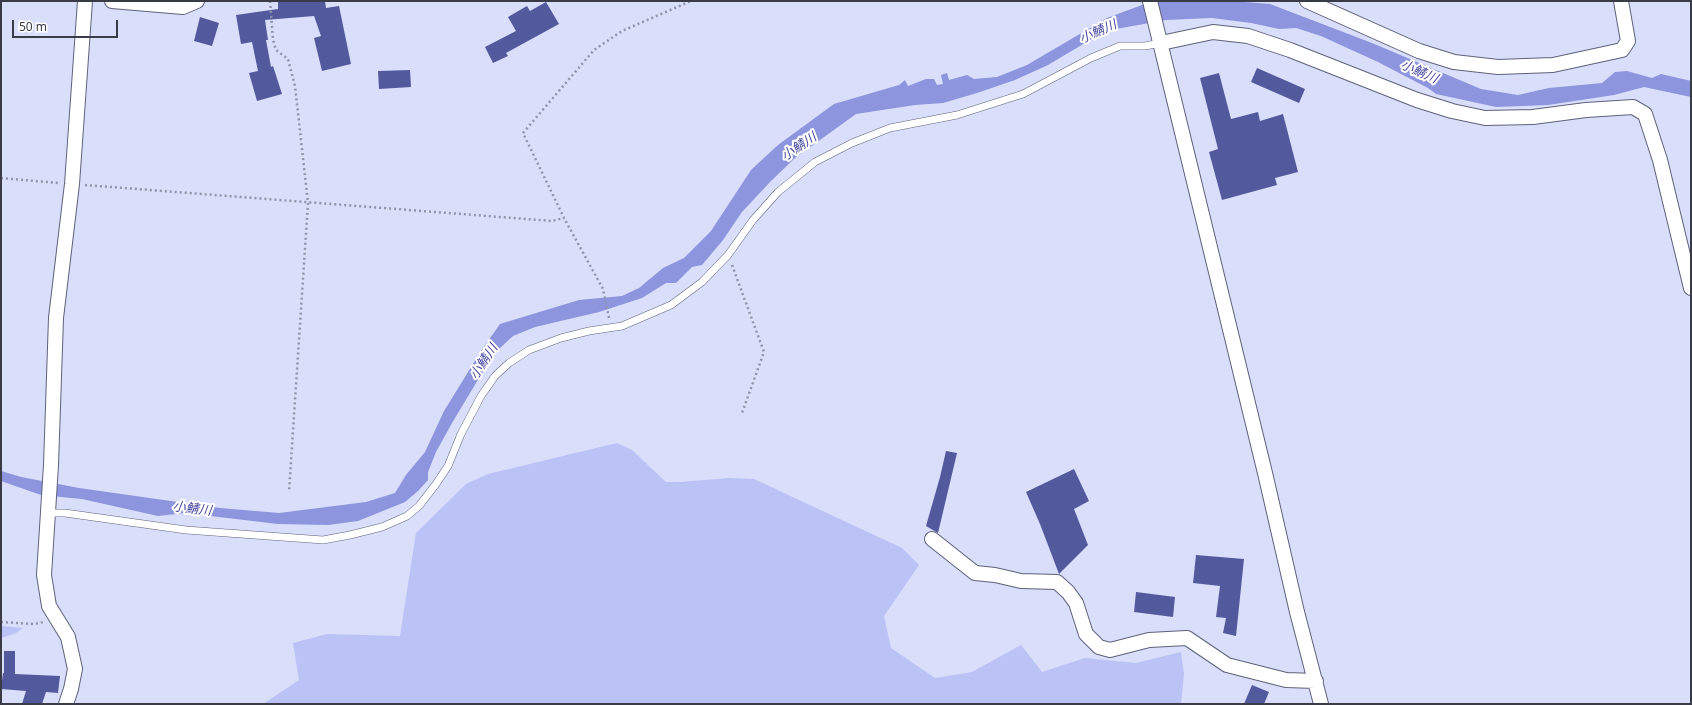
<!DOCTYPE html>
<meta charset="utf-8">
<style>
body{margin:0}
#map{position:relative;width:1692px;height:705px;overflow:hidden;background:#d9defb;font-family:"Noto Sans",sans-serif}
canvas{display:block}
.frame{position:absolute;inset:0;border:2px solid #393b46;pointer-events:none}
.scale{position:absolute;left:12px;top:20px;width:106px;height:18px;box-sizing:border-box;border:2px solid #393b46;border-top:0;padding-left:5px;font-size:12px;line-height:14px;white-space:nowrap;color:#393b46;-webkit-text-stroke:3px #fff;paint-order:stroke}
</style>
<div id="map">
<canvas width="1692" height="705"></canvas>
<div class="frame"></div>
<div class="scale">50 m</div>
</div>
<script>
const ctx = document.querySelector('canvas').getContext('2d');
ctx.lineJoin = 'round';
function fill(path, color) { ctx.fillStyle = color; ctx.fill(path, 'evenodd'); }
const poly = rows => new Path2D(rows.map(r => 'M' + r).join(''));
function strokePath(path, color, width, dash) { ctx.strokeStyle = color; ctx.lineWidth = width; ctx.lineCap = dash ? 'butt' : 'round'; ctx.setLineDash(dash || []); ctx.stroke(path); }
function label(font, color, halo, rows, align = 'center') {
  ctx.font = font + ' "Noto Sans","Noto Sans JP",sans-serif'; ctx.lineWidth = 4; ctx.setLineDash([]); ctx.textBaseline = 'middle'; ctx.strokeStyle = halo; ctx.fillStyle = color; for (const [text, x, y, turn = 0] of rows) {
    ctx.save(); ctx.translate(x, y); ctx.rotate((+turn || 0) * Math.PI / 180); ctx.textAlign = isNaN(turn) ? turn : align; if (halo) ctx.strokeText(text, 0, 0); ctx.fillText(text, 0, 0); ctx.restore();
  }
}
fill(poly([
 [617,443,632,450,666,482,681,482,728,478,754,479,902,548,919,565,884,616,891,648,935,678,972,672,1021,645,1042,672,1085,658,1136,663,1181,652,1184,674,1181,704,263,704,299,680,293,643,327,634,400,636,416,533,466,484,488,474],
 [1,626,23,628,16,633,1,638]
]), '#bac2f6');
fill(poly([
 [1161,1,1232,1,1270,4,1372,43,1481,89,1518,95,1549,88,1602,83,1615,72,1627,71,1652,78,1661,74,1691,81,1691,97,1644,87,1614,95,1548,105,1496,107,1436,94,1428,88,1378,62,1321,36,1296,28,1279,29,1251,23,1212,18,1166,20,1116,29,1095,37,1048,65,1015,80,977,93,943,103,915,105,856,114,795,158,771,181,742,212,723,240,702,265,692,267,676,283,666,283,642,298,599,312,535,327,513,336,499,349,485,368,452,423,436,452,428,472,428,480,418,491,405,502,358,521,328,525,278,524,185,513,158,516,82,499,41,495,1,481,1,471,21,477,79,488,220,508,279,513,366,502,395,493,406,475,425,452,444,411,481,351,500,324,579,300,622,296,639,288,663,268,684,258,711,231,751,170,778,145,834,104,899,85,905,80,908,86,926,79,934,79,937,85,943,84,941,75,947,73,949,80,967,75,974,79,997,77,1027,65,1107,18,1142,5]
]), '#8c95de');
fill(poly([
 [278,1,325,1,326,8,339,6,351,64,322,71,314,38,321,36,314,16,265,20,268,40,266,40,271,67,273,66,282,94,257,101,249,73,258,71,252,42,241,44,236,15,278,9],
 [546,2,559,24,506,53,508,56,493,63,485,47,516,31,508,17,527,6,530,11],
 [200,17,219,23,212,46,194,41],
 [1257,68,1305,89,1299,103,1251,82],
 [410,70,411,87,379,89,378,71],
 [1219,73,1231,119,1258,112,1260,121,1283,114,1298,172,1275,178,1277,185,1222,200,1209,152,1218,149,1200,78],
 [946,451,957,453,938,533,926,526,940,477],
 [1074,469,1089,501,1074,509,1088,545,1059,574,1040,524,1026,492],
 [1196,555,1244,559,1236,636,1223,633,1226,618,1216,617,1220,586,1193,583],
 [1136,592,1175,597,1173,617,1134,612],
 [4,651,15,651,15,674,60,676,58,693,46,692,42,704,22,704,26,691,1,689,3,673,4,673],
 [1252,685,1269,692,1264,704,1244,704]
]), '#53599d');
const lane = poly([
 [47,513,65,513,186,530,323,540,350,535,382,527,407,516,419,506,436,484,448,466,461,434,481,396,495,376,509,363,529,350,561,338,589,331,622,326,671,305,702,282,728,255,753,220,778,192,815,162,852,143,890,128,957,115,1023,94,1091,58,1120,46,1145,46,1161,43]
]);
const street = poly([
 [112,1,183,7,197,1],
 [1150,1,1265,473,1297,612,1321,704],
 [1307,1,1419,51,1454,62,1498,67,1553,65,1622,50,1628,41,1621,1],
 [1161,43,1213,32,1248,36,1290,50,1417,100,1452,111,1485,118,1533,117,1586,110,1633,107,1645,114,1660,160,1691,288],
 [932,539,975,573,995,575,1021,581,1057,582,1068,592,1076,603,1086,634,1099,647,1110,650,1149,640,1187,638,1227,665,1286,680,1316,681],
 [66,704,71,689,75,669,68,637,49,606,44,575,51,465,56,318,72,184,85,1]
]);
strokePath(lane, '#5e627a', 8);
strokePath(street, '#5e627a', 16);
strokePath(poly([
 [270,1,273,40,276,50,288,59,295,86,308,203,289,492],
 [1,178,58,183],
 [85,185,552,221,564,218],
 [732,265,764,352,742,413],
 [609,318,603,289,564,218,523,133,594,50,622,31,691,1],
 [1,622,34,624,44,622]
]), '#9094a8', 2.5, [2, 3]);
strokePath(lane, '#fff', 7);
strokePath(street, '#fff', 14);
label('italic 13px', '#45489f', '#fff', [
 ["小鯖川",1098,32,-24],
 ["小鯖川",1419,72,24],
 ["小鯖川",799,147,-34],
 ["小鯖川",484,362,-57],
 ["小鯖川",192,509,7]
]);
</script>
